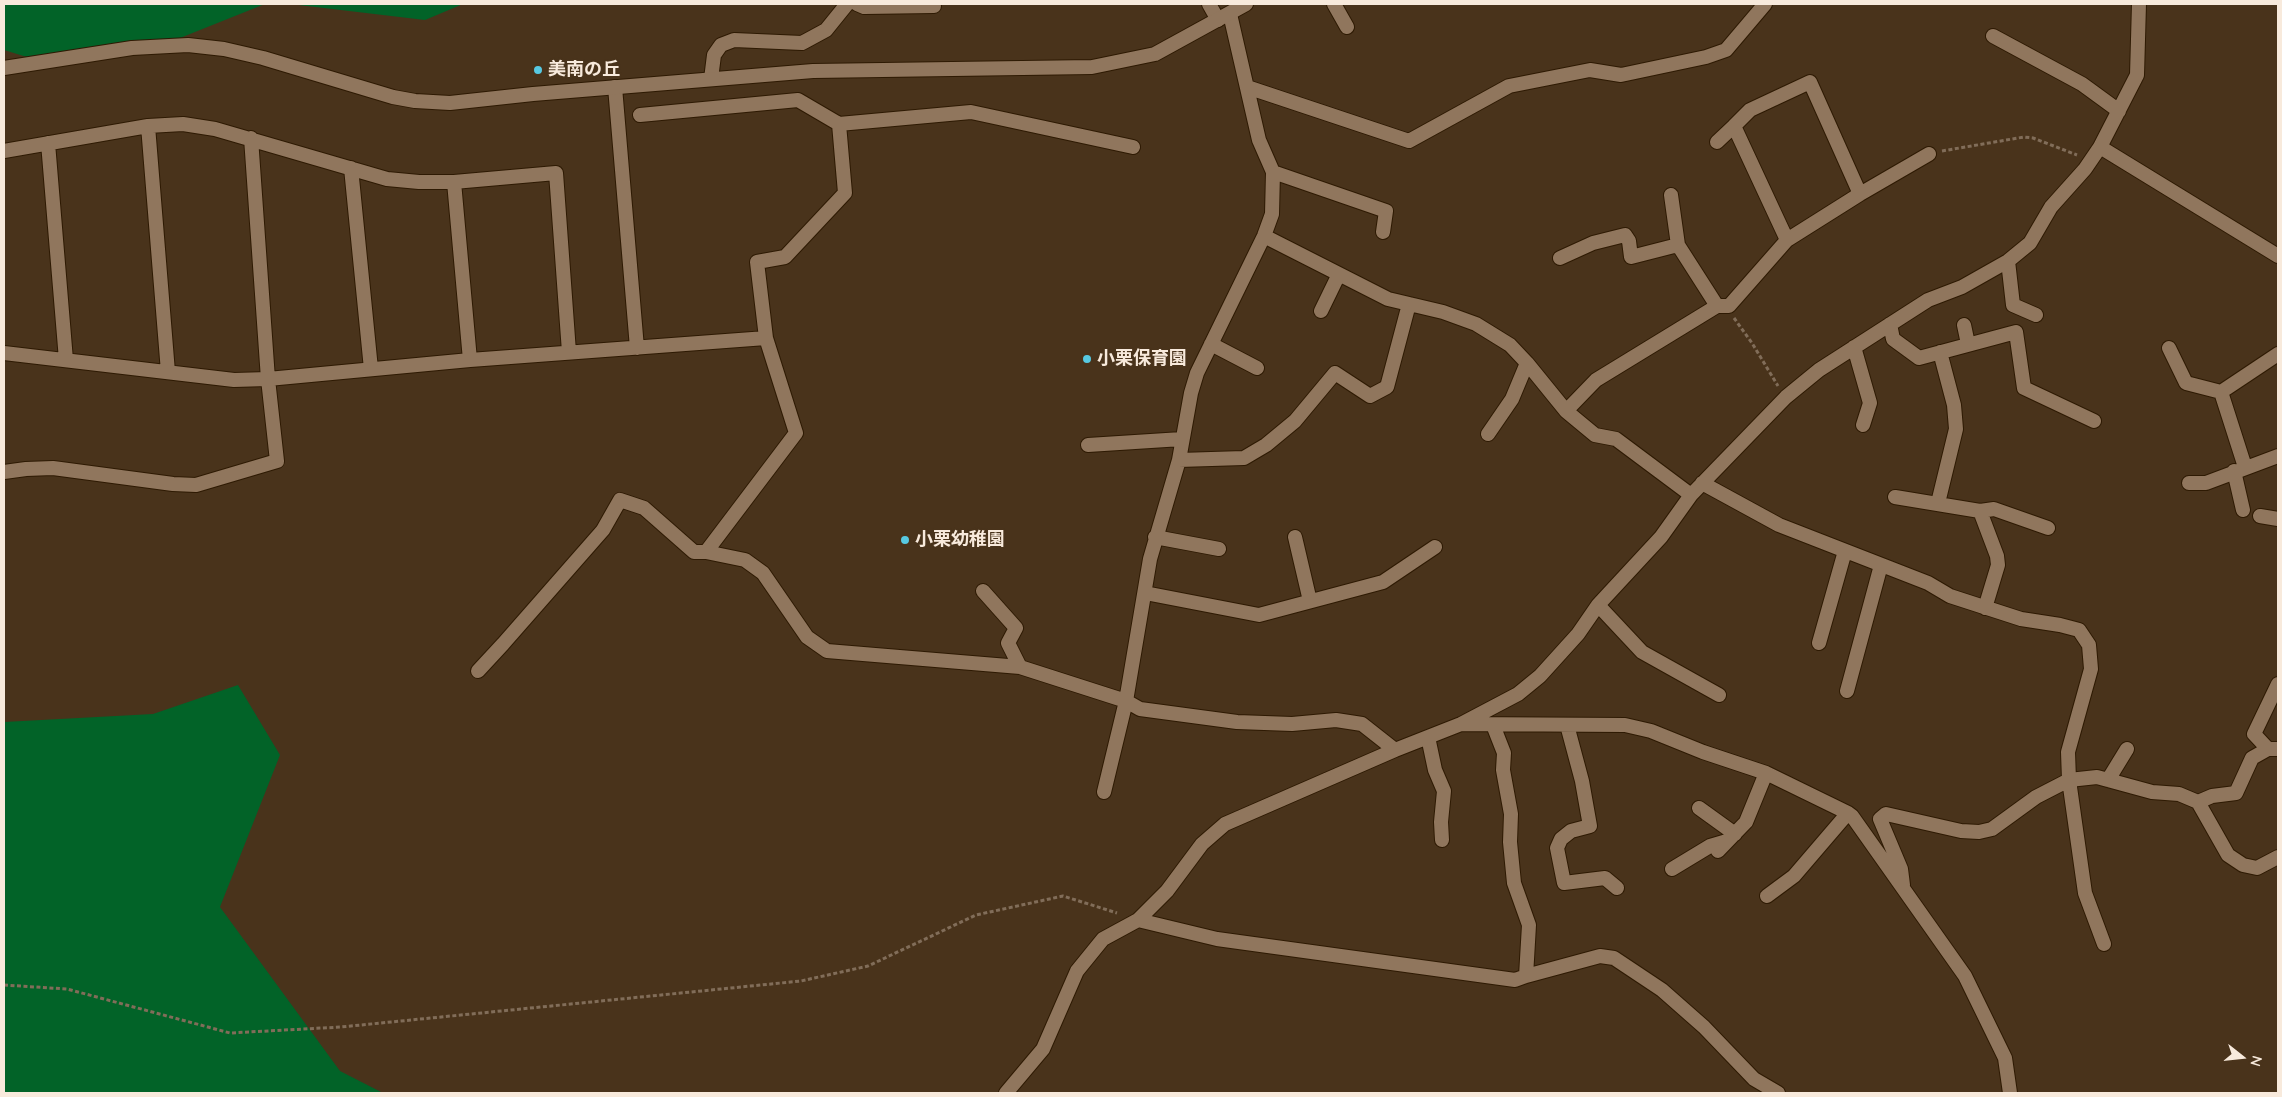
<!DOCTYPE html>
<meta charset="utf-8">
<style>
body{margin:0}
#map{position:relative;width:2282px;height:1097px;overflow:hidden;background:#49331b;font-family:Quicksand,sans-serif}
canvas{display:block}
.frame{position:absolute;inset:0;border:5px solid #f8eadc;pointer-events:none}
.north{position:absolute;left:2217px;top:1032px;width:50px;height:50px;-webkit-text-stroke:4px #49331b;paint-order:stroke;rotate:106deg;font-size:14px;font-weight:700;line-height:20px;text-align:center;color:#f8eadc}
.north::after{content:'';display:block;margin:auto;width:18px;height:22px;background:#f8eadc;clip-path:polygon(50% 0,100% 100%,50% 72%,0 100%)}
</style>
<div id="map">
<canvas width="2282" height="1097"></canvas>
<div class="frame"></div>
<div class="north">N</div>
</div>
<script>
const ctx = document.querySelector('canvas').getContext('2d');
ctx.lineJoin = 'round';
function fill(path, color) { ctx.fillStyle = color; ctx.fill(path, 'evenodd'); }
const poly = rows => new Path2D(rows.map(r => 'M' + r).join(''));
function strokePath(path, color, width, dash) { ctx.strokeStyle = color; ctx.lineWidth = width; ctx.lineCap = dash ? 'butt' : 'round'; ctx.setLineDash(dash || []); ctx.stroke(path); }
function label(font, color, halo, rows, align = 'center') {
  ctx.font = font + ' Quicksand,"Noto Sans JP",sans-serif'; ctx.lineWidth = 4; ctx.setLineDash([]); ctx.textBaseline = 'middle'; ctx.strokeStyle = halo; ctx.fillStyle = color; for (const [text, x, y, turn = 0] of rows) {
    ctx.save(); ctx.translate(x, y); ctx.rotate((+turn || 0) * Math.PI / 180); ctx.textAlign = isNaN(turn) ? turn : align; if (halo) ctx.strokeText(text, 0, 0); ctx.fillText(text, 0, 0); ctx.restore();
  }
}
fill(poly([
 [4,4,265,4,140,54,40,61,4,50],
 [290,4,463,4,425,20],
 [238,685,280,755,220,907,340,1071,383,1093,4,1093,4,722,153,714]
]), '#026328');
const minor = poly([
 [857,4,864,7,934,6],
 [1209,4,1218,20],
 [1334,4,1347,27],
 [1993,36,2082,84,2119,111],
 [711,79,714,55,721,45,734,40,802,43,826,30,847,4],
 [615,87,637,348],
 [1247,87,1409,141,1509,86,1590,70,1621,75,1706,57,1726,50,1765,4],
 [640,115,798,100,839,124,845,193,785,257,757,262,766,338],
 [839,124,971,112,1133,147],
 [148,126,168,372],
 [1717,142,1734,126],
 [48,143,66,360],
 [2100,147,2278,256],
 [4,151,148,126,183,124,215,129,387,179,419,182,454,182,556,173,569,352],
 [351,168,371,369],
 [1273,172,1386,211,1383,232],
 [454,182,470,360],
 [1671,195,1678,245,1717,306],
 [1264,236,1388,299,1443,312,1476,324,1510,345,1527,363,1566,411,1595,435,1616,439,1691,495],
 [1787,240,1734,126,1750,110,1810,82,1860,194],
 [1560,258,1593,243,1625,235,1629,241,1631,257,1678,245],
 [2008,261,2013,305,2036,315],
 [1321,311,1339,274],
 [1890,324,1893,339,1919,358,2016,332,2024,388,2094,421],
 [1964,325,1968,344],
 [1211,344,1257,368],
 [1854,347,1870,403,1863,425],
 [2169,348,2186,383,2221,392,2278,354],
 [4,353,234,380,268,379,470,360,766,338,796,433,706,552],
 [2221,392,2245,467],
 [1566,411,1596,380,1717,306,1729,306,1787,240,1860,194,1929,154],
 [1488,434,1512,399,1527,363],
 [1088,445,1182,439],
 [1179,460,1244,458,1266,445,1295,421,1335,373,1370,396,1387,387,1409,304],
 [2234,471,2243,510],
 [4,472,26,469,53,468,173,484,196,485,277,461,268,379,251,138],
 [1702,483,1779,525,1928,583,1950,596,2021,619,2060,625,2079,630,2089,645,2091,669,2068,752,2069,780,2085,893,2104,944],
 [2189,483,2206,483,2278,456],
 [1895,497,1980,511,1997,556,1998,565,1985,608],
 [1938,503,1956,429,1954,405,1940,352],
 [1980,511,1994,509,2048,528],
 [2260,516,2278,519],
 [1155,537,1219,549],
 [1295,537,1310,601],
 [983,591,1016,628,1008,643,1020,667],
 [1145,593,1259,615,1383,582,1435,547],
 [1598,605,1642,652,1719,695],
 [1819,643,1845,551],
 [478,671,503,644,603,530,620,500,644,508,694,552,706,552,745,560,763,573,807,637,827,651,1020,667,1126,701,1140,709,1237,722,1292,724,1336,720,1362,724,1395,750],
 [1847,691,1881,565],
 [1461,724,1625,725,1651,731,1703,752,1766,773,1848,813,1852,816,1965,976,2005,1058,2010,1093],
 [1493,725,1504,753,1503,770,1511,814,1510,842,1514,883,1529,925,1526,976],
 [1567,725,1582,781,1590,826,1571,831,1561,839,1557,848,1564,883,1605,878,1617,888],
 [1428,737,1435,770,1444,791,1441,822,1442,840],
 [2268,749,2254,734,2278,684],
 [2108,780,2127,749],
 [1104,792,1126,701,1150,559,1179,460,1191,393,1197,373,1264,236,1272,214,1273,172,1259,140,1230,14],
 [2198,802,2212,796,2236,793,2252,758,2268,749,2278,749],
 [1699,808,1735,834],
 [1718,851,1746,822,1766,773],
 [1672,869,1710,846,1727,841],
 [1903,885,1901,869,1880,819,1886,814,1961,831,1979,832,1992,829,2036,797,2069,780,2097,777,2152,792,2179,794,2198,802,2228,855,2243,865,2257,868,2278,857],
 [1767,896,1794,876,1848,813],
 [1138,920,1217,939,1515,980,1526,976,1600,956,1614,958,1662,990,1704,1027,1754,1079,1778,1093],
 [1006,1093,1043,1049,1077,971,1103,939,1138,920,1167,891,1202,844,1225,824,1395,750,1461,724,1518,694,1540,676,1578,634,1598,605,1661,537,1691,495,1786,397,1819,370,1928,300,1962,287,2008,261,2030,243,2051,207,2085,169,2100,147,2137,75,2139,4]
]);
const tertiary = poly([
 [4,68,132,48,188,45,224,49,263,58,393,97,415,101,450,103,533,94,813,71,1092,67,1155,54,1246,4]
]);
strokePath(minor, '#2e1a03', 16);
strokePath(tertiary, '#2e1a03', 16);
strokePath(poly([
 [1942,151,2024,137,2033,138,2077,155],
 [1734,318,1752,343,1778,386],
 [4,985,67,989,230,1033,341,1027,801,981,868,966,976,915,1063,896,1117,913]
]), '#816d59', 3, [4, 2.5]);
strokePath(minor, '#90765d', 14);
strokePath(tertiary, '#90765d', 14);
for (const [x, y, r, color] of [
 [538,70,5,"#57c9e2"],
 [1087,359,5,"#57c9e2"],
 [905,540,5,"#57c9e2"]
]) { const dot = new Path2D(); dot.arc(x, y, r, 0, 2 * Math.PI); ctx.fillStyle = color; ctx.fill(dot); strokePath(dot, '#49331b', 2); }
label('bold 18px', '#f8eadc', '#49331b', [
 ["美南の丘",548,70],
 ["小栗保育園",1097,359],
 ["小栗幼稚園",915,540]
], 'left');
</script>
